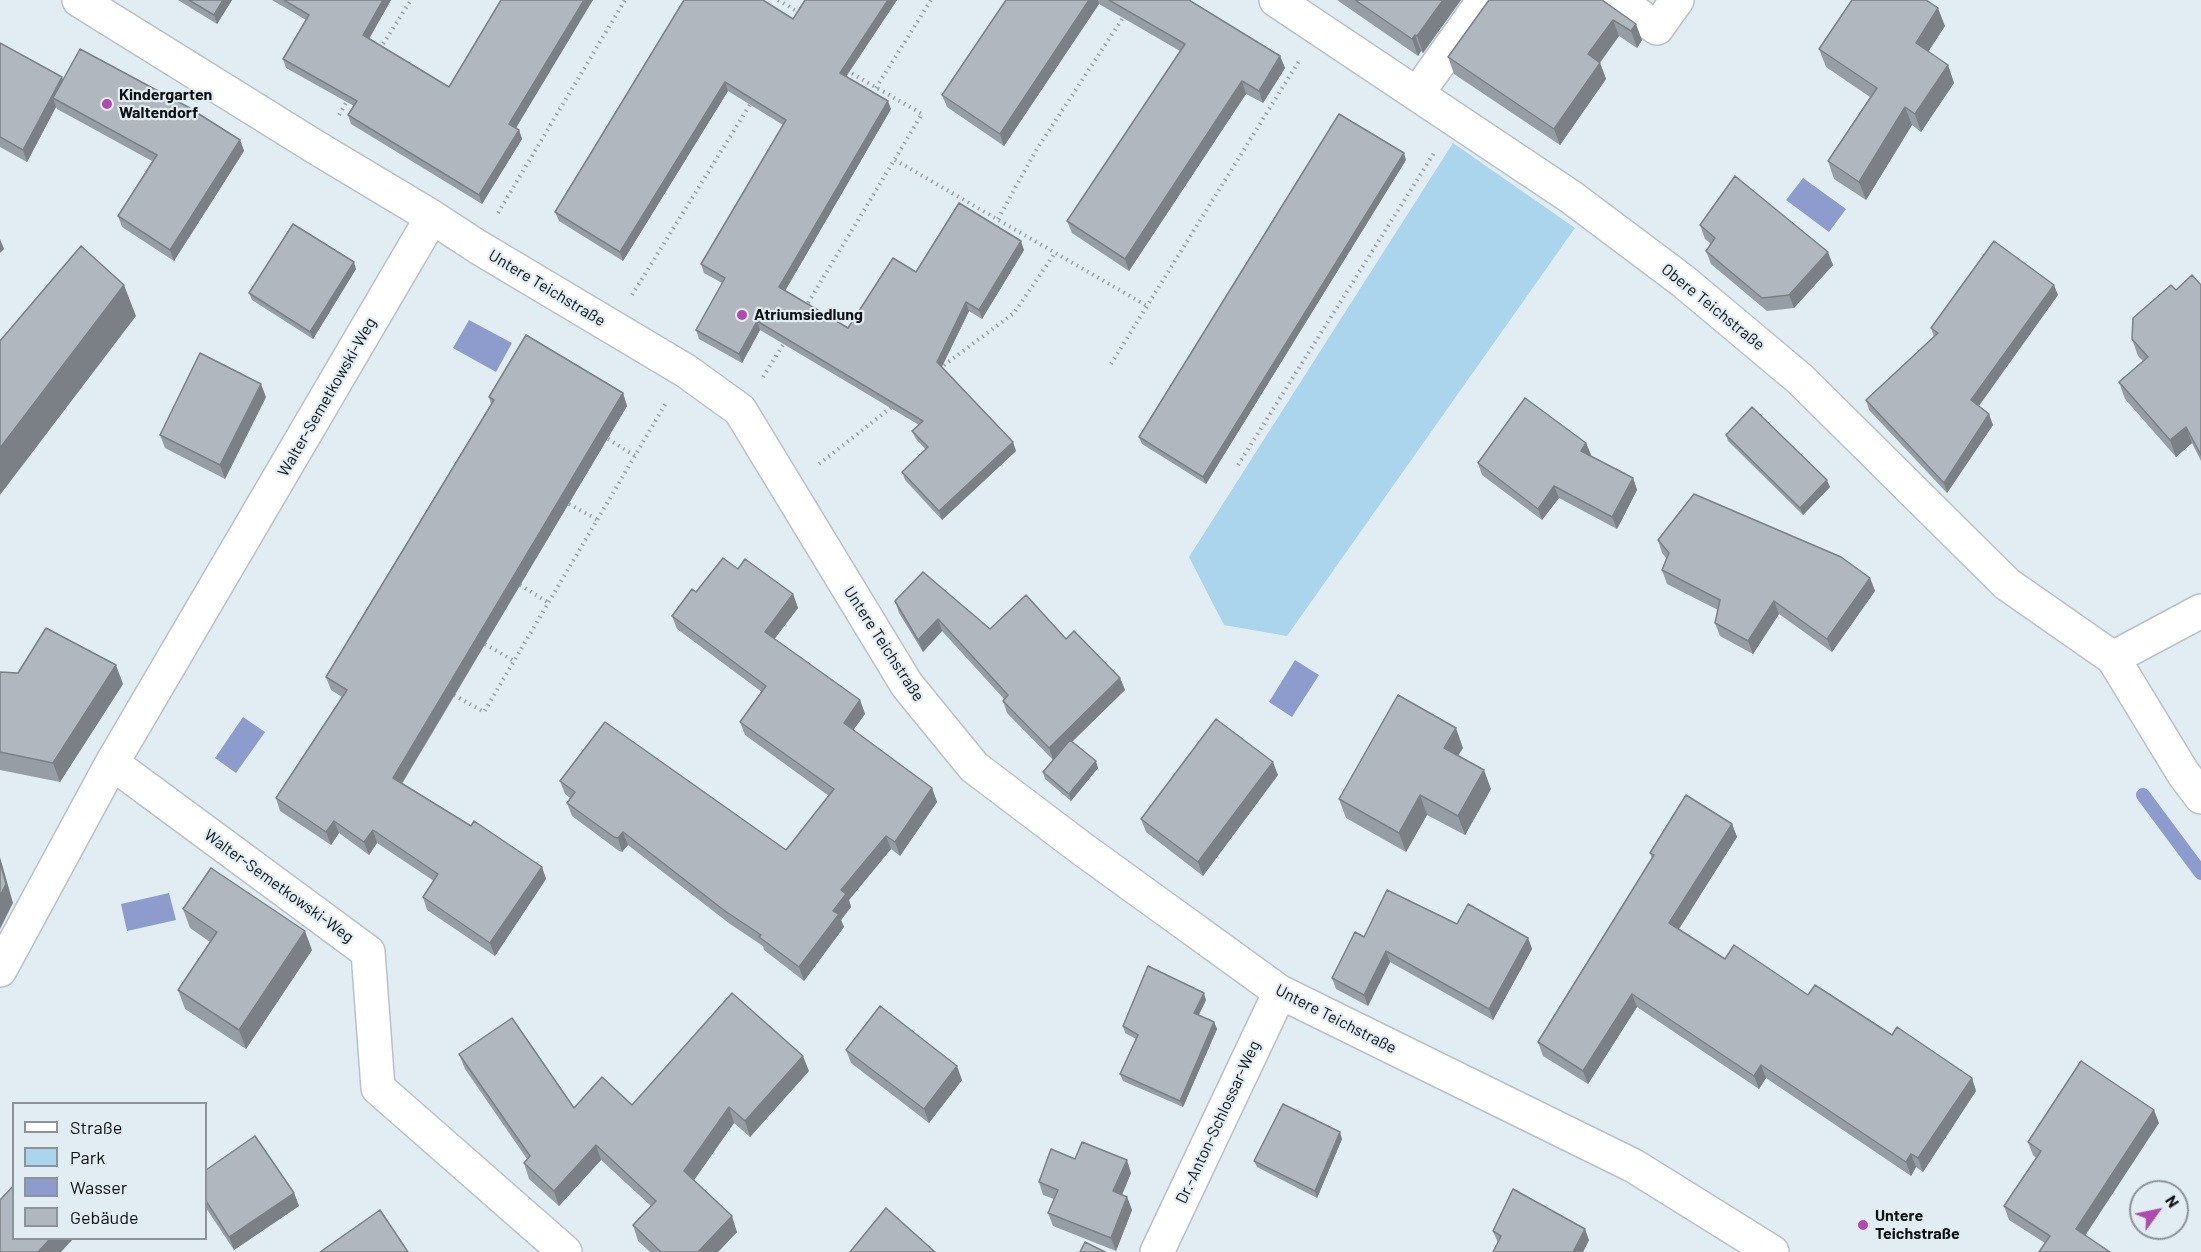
<!DOCTYPE html>
<meta charset="utf-8">
<style>
body{margin:0}
#map{position:relative;width:2201px;height:1252px;overflow:hidden;background:#e2ecf3;font-family:Barlow,sans-serif}
canvas{display:block}
.legend{position:absolute;left:12px;top:1102px;width:195px;height:138px;box-sizing:border-box;background:#e2ecf3;border:2px solid #8d9499;margin:0;padding:8px 10px;list-style:none;font-size:18px;color:#0d1113}
.legend li{display:flex;align-items:center;gap:12px;height:30px}
.legend b{width:30px;border:2px solid #8d9499}
.north{position:absolute;left:2129px;top:1180px;width:60px;height:60px;box-sizing:border-box;background:#e2ecf3;border:2px solid #8d9499;border-radius:50%;rotate:57deg;font-size:16px;font-weight:700;line-height:24px;text-align:center;color:#0d1113}
.north::after{content:'';display:block;margin:auto;width:21px;height:27px;background:#b04aaf;clip-path:polygon(50% 0,100% 100%,50% 72%,0 100%)}
</style>
<div id="map">
<canvas width="2201" height="1252"></canvas>
<ul class="legend">
<li><b style="height:8px;background:#fff"></b>Straße</li>
<li><b style="height:16px;background:#aad5ed"></b>Park</li>
<li><b style="height:16px;background:#8d9ccc"></b>Wasser</li>
<li><b style="height:16px;background:#b0b7bf"></b>Gebäude</li>
</ul>
<div class="north">N</div>
</div>
<script>
const ctx = document.querySelector('canvas').getContext('2d');
ctx.lineJoin = 'round';
function fill(path, color) { ctx.fillStyle = color; ctx.fill(path, 'evenodd'); }
const poly = rows => new Path2D(rows.map(r => 'M' + r).join(''));
function strokePath(path, color, width, dash) { ctx.strokeStyle = color; ctx.lineWidth = width; ctx.lineCap = dash ? 'butt' : 'round'; ctx.setLineDash(dash || []); ctx.stroke(path); }
function label(font, color, halo, rows, align = 'center') {
  ctx.font = font + ' Barlow,sans-serif'; ctx.lineWidth = 4.5; ctx.setLineDash([]); ctx.textBaseline = 'middle'; ctx.strokeStyle = halo; ctx.fillStyle = color; for (const [text, x, y, turn = 0] of rows) {
    ctx.save(); ctx.translate(x, y); ctx.rotate((+turn || 0) * Math.PI / 180); ctx.textAlign = isNaN(turn) ? turn : align; if (halo) ctx.strokeText(text, 0, 0); ctx.fillText(text, 0, 0); ctx.restore();
  }
}
fill(poly([
 [1453,143,1575,228,1287,636,1224,625,1189,557]
]), '#aad5ed');
fill(poly([
 [1803,178,1846,209,1829,232,1786,200],
 [469,320,512,343,496,372,453,348],
 [1295,660,1319,675,1292,717,1269,702],
 [243,717,265,732,236,773,215,758],
 [169,893,176,920,127,931,121,904]
]), '#8d9ccc');
strokePath(poly([
 [2143,795,2201,873]
]), '#8d9ccc', 14);
const minor = poly([
 [79,0,317,148,432,217,478,247,686,371,740,410,907,685,974,767,1081,848,1280,992,1634,1166,1772,1252],
 [1276,0,1571,197,1683,281,1800,379,2007,584,2113,658,2183,773,2201,797],
 [1617,0,1657,28,1677,0],
 [1417,94,1484,0],
 [2113,658,2201,611],
 [112,763,368,952,378,1088,565,1252],
 [0,970,112,763,432,217],
 [1157,1252,1280,992]
]);
strokePath(minor, '#b7c1c7', 36);
strokePath(poly([
 [778,0,800,13],
 [380,49,411,0],
 [876,88,931,0],
 [339,115,349,98],
 [895,160,1147,306],
 [498,213,625,0],
 [998,219,1035,152,1126,13],
 [632,295,751,103],
 [805,308,922,114,846,70],
 [1111,364,1299,61],
 [939,369,1014,313,1055,253],
 [763,377,786,340],
 [608,439,635,456],
 [819,464,893,406],
 [1238,465,1434,153],
 [569,504,598,520],
 [520,585,549,603],
 [485,644,514,661],
 [454,695,484,712,666,403]
]), '#9ca4a9', 4, [1.5, 4.5]);
strokePath(minor, '#fff', 33);
fill(poly([
 [178,0,232,0,217,24],
 [272,0,391,0,369,39,519,130,522,139,482,204,351,124,348,115,354,106,286,68,283,59,306,20],
 [805,0,897,0,846,77,891,109,785,291,848,328,916,272,1024,250,982,319,969,311,942,367,1013,442,1016,451,942,520,905,480,902,472,926,450,916,439,912,431,919,425,760,330,742,363,699,339,696,330,722,283,704,273,701,264,783,125,728,91,623,261,559,221,555,212,793,19],
 [1006,0,1189,0,1280,56,1285,68,1263,103,1246,94,1129,271,1072,233,1067,221,1180,51,1099,4,1004,146,947,107,942,95],
 [1337,0,1461,0,1423,53,1421,51,1418,56],
 [1602,0,1642,40,1637,48,1619,36,1600,63,1606,79,1560,145,1454,74,1448,57],
 [1945,26,1928,52,1948,65,1954,83,1921,132,1912,125,1866,200,1834,179,1828,161,1870,97,1826,67,1819,49],
 [0,43,63,79,240,140,244,151,174,261,122,227,118,216,152,161,57,109,56,107,27,162,0,147],
 [1406,160,1206,484,1142,444,1139,437],
 [1700,225,1833,265,1794,308,1767,311,1711,264,1706,251,1711,244,1705,239],
 [356,269,313,339,252,300,249,293],
 [2201,285,2201,461,2192,443,2176,457,2125,399,2119,382,2143,361,2138,356,2132,339,2176,290],
 [2058,295,1979,406,1993,425,1947,493,1869,410,1866,400,1934,337,1931,328],
 [623,393,627,406,402,784,471,826,542,867,546,879,495,956,427,910,423,897,434,881,377,843,369,855,339,833,331,845,280,811,276,798,342,697,331,690,326,677,491,404,489,397],
 [266,397,225,479,165,448,160,435],
 [1726,435,1830,487,1803,515,1728,441],
 [1586,443,1591,455,1590,456,1633,478,1637,490,1617,529,1559,498,1542,520,1482,475,1478,463],
 [1658,540,1870,578,1875,591,1832,652,1779,614,1753,654,1720,636,1715,623,1718,610,1667,584,1662,570,1666,558,1662,553],
 [738,569,793,594,798,608,774,639,860,700,865,714,853,730,932,788,937,802,900,856,891,849,849,900,851,907,841,920,844,927,804,981,764,950,763,946,730,924,628,845,622,852,619,851,572,816,567,803,570,798,565,794,560,781,786,850,829,796,745,735,740,722,762,692,677,629,672,616,696,592],
 [895,601,990,629,1066,639,1120,678,1125,690,1072,742,1098,768,1071,801,1045,779,1043,772,1053,760,1007,713,1003,701,1004,699,942,631,923,652,899,613],
 [0,672,123,684,60,782,0,770],
 [1463,748,1458,755,1491,789,1465,835,1427,815,1406,852,1346,818,1339,799],
 [1278,775,1203,876,1146,832,1141,819],
 [1732,824,1737,837,1678,929,1725,959,1808,995,1892,1035,1972,1078,1976,1091,1923,1172,1916,1167,1911,1176,1766,1078,1759,1089,1637,1007,1588,1084,1543,1056,1538,1042,1652,858,1650,853],
 [183,909,312,950,246,1049,185,1009,178,990,210,942,190,928],
 [1457,924,1528,938,1532,949,1493,1020,1390,962,1368,1006,1336,989,1332,978,1364,937],
 [1206,1000,1199,1015,1214,1022,1217,1029,1183,1107,1123,1081,1120,1074,1136,1039,1125,1033,1123,1026],
 [846,1050,962,1080,929,1123,851,1063],
 [459,1054,574,1108,632,1105,809,1071,750,1137,734,1123,694,1180,737,1232,718,1252,650,1252,638,1241,633,1225,651,1206,601,1160,559,1206,529,1179,524,1163,527,1159,465,1069],
 [2159,1123,2045,1243,2009,1220,2004,1206,2036,1158,2033,1155,2028,1142],
 [1342,1139,1317,1198,1257,1167,1254,1161],
 [1075,1159,1131,1173,1122,1195,1127,1197,1132,1210,1116,1251,1053,1226,1048,1213,1054,1199,1043,1195,1039,1182],
 [206,1170,294,1193,299,1206,234,1250,206,1208],
 [1493,1231,1589,1240,1583,1252,1493,1252,1498,1243]
]), '#979da4');
fill(poly([
 [223,0,232,0,217,24,214,15],
 [383,0,391,0,366,44,363,35],
 [584,0,593,0,513,133,509,124],
 [888,0,897,0,843,81,840,73],
 [1089,0,1098,0,1099,4,1004,146,1000,134],
 [1443,0,1461,0,1423,53,1417,36],
 [1938,8,1945,26,1922,61,1916,43],
 [1613,20,1619,36,1594,70,1588,54],
 [1636,24,1642,40,1637,48,1631,31],
 [1415,35,1421,51,1418,56,1412,39],
 [1280,56,1285,68,1263,103,1259,91],
 [1600,63,1606,79,1560,145,1554,129],
 [1948,65,1954,83,1921,132,1915,114],
 [62,77,66,89,53,98,56,107,27,162,23,150],
 [1242,81,1246,94,1129,271,1125,259],
 [725,82,728,91,623,261,620,252],
 [888,101,891,109,782,296,779,287],
 [1905,107,1912,125,1866,200,1859,182],
 [519,130,522,139,482,204,479,195],
 [240,140,244,151,174,261,170,250],
 [1404,153,1406,160,1206,484,1203,477],
 [0,239,4,249,0,253],
 [1021,241,1024,250,982,319,979,310],
 [1828,252,1833,265,1794,308,1789,295],
 [354,262,356,269,313,339,310,332],
 [124,285,136,316,0,495,0,448],
 [2054,285,2058,295,1975,411,1971,400],
 [966,302,969,311,940,370,937,362],
 [757,321,760,330,742,363,739,354],
 [261,384,266,397,225,479,220,465],
 [623,393,627,406,397,791,393,778],
 [1989,414,1993,425,1947,493,1944,483],
 [2186,427,2192,443,2176,457,2170,440],
 [1013,442,1016,451,942,520,939,511],
 [1586,443,1591,455,1585,463,1581,451],
 [1633,478,1637,490,1617,529,1612,517],
 [1827,480,1830,487,1803,515,1800,508],
 [1554,486,1559,498,1542,520,1538,509],
 [1870,578,1875,591,1832,652,1827,639],
 [793,594,798,608,770,645,765,632],
 [1774,601,1779,614,1753,654,1748,641],
 [938,619,942,631,923,652,918,640],
 [116,665,123,684,60,782,53,763],
 [1120,678,1125,690,1053,760,1049,748],
 [860,700,865,714,849,736,844,723],
 [1456,728,1463,748,1451,767,1444,748],
 [1096,761,1098,768,1071,801,1069,794],
 [1273,762,1278,775,1203,876,1198,862],
 [1484,770,1491,789,1465,835,1458,816],
 [932,788,937,802,900,856,895,842],
 [1420,795,1427,815,1406,852,1399,833],
 [334,821,339,833,331,845,326,832],
 [1732,824,1737,837,1674,937,1669,923],
 [373,830,377,843,369,855,364,842],
 [623,832,628,845,622,852,618,838],
 [886,836,891,849,849,900,851,907,841,920,844,927,804,981,799,967,833,911,841,890],
 [0,857,13,903,0,929],
 [542,867,546,879,495,956,490,943],
 [305,931,312,950,246,1049,239,1030],
 [1528,938,1532,949,1493,1020,1489,1009],
 [1386,951,1390,962,1368,1006,1364,995],
 [1204,993,1206,1000,1196,1020,1194,1013],
 [1632,994,1637,1007,1588,1084,1583,1071],
 [1214,1022,1217,1029,1183,1107,1180,1101],
 [803,1056,809,1071,750,1137,745,1121],
 [1761,1065,1766,1078,1759,1089,1754,1076],
 [957,1066,962,1080,929,1123,924,1109],
 [1972,1078,1976,1091,1923,1172,1918,1158],
 [729,1107,734,1123,690,1186,684,1171],
 [2154,1110,2159,1123,2081,1242,2076,1229],
 [1340,1132,1342,1139,1317,1198,1315,1191],
 [596,1145,601,1160,559,1206,554,1191],
 [1911,1154,1916,1167,1911,1176,1906,1162],
 [1127,1160,1131,1173,1118,1204,1113,1191],
 [294,1193,299,1206,234,1250,229,1237],
 [1127,1197,1132,1210,1116,1251,1111,1238],
 [732,1216,737,1232,718,1252,698,1252],
 [1585,1229,1589,1240,1583,1252,1573,1252],
 [50,1239,73,1239,61,1252,38,1252]
]), '#7b8086');
const building = poly([
 [189,0,223,0,214,15,189,0],
 [284,0,383,0,363,35,449,87,501,0,584,0,509,124,519,130,479,195,348,115,357,101,283,59,309,15,284,0],
 [684,0,763,0,793,19,805,0,888,0,840,73,888,101,779,287,848,328,893,258,916,272,959,203,1021,241,979,310,966,302,937,362,1013,442,939,511,902,472,928,447,912,431,923,421,757,321,739,354,696,330,725,278,701,264,786,120,725,82,620,252,555,212,684,0],
 [1006,0,1089,0,1000,134,942,95,1006,0],
 [1109,0,1189,0,1280,56,1259,91,1242,81,1125,259,1067,221,1185,44,1109,0],
 [1355,0,1443,0,1417,36,1415,35,1412,39,1355,0],
 [1489,0,1602,0,1636,24,1631,31,1613,20,1588,54,1600,63,1554,129,1448,57,1489,0],
 [1852,0,1926,0,1938,8,1916,43,1948,65,1915,114,1905,107,1859,182,1828,161,1877,88,1819,49,1852,0],
 [0,43,62,77,23,150,0,137,0,43],
 [80,49,188,107,240,140,170,250,118,216,157,155,53,98,80,49],
 [1339,114,1404,153,1203,477,1139,437,1339,114],
 [1735,176,1828,252,1789,295,1762,298,1706,251,1715,238,1700,225,1735,176],
 [293,224,354,262,310,332,249,293,293,224],
 [1994,241,2054,285,1971,400,1989,414,1944,483,1866,400,1938,333,1931,328,1994,241],
 [81,246,124,285,0,448,0,341,81,246],
 [2192,275,2201,285,2201,455,2186,427,2170,440,2119,382,2148,357,2132,339,2133,318,2171,285,2176,290,2192,275],
 [526,335,623,393,393,778,471,826,474,821,542,867,490,943,423,897,438,874,373,830,364,842,334,821,326,832,276,798,347,690,326,677,494,400,489,397,526,335],
 [200,353,261,384,220,465,160,435,200,353],
 [1525,398,1586,443,1581,451,1633,478,1612,517,1554,486,1538,509,1478,463,1525,398],
 [1752,407,1827,480,1800,508,1726,435,1752,407],
 [1694,494,1841,557,1870,578,1827,639,1774,601,1748,641,1715,623,1720,600,1662,570,1669,553,1658,540,1694,494],
 [723,558,738,569,745,559,793,594,765,632,860,700,844,723,932,788,895,842,886,836,841,890,846,894,833,911,839,914,799,967,759,937,761,935,725,911,623,832,618,838,614,837,567,803,575,792,560,781,605,722,786,850,834,789,740,722,766,686,672,616,692,589,696,592,723,558],
 [923,572,990,629,1026,595,1066,639,1074,631,1120,678,1049,748,1003,701,1008,695,938,619,918,640,895,601,923,572],
 [46,628,116,665,53,763,0,752,0,672,18,673,46,628],
 [1398,695,1456,728,1444,748,1484,770,1458,816,1420,795,1399,833,1339,799,1398,695],
 [1216,719,1273,762,1198,862,1141,819,1216,719],
 [1070,740,1096,761,1069,794,1043,772,1070,740],
 [1686,795,1732,824,1669,923,1725,959,1734,945,1808,995,1815,985,1892,1035,1897,1027,1972,1078,1918,1158,1911,1154,1906,1162,1761,1065,1754,1076,1632,994,1583,1071,1538,1042,1654,855,1650,853,1686,795],
 [0,862,6,884,0,896,0,862],
 [211,868,305,931,239,1030,178,990,217,932,183,909,211,868],
 [1387,890,1457,924,1468,904,1528,938,1489,1009,1386,951,1364,995,1332,978,1355,932,1364,937,1387,890],
 [1148,966,1204,993,1194,1013,1214,1022,1180,1101,1120,1074,1138,1035,1123,1026,1148,966],
 [732,993,803,1056,745,1121,729,1107,684,1171,732,1216,698,1252,661,1252,633,1225,656,1201,596,1145,554,1191,524,1163,530,1156,459,1054,512,1018,574,1108,602,1077,632,1105,732,993],
 [880,1006,957,1066,924,1109,846,1050,880,1006],
 [2081,1061,2154,1110,2076,1229,2110,1252,2039,1252,2050,1236,2004,1206,2041,1151,2028,1142,2081,1061],
 [1283,1104,1340,1132,1315,1191,1254,1161,1283,1104],
 [255,1136,294,1193,229,1237,206,1201,206,1170,255,1136],
 [1082,1142,1127,1160,1113,1191,1127,1197,1111,1238,1048,1213,1058,1190,1039,1182,1051,1149,1075,1159,1082,1142],
 [14,1185,14,1239,50,1239,38,1252,0,1252,0,1200,14,1185],
 [1513,1189,1585,1229,1573,1252,1493,1252,1501,1236,1493,1231,1513,1189],
 [886,1208,935,1252,850,1252,886,1208],
 [380,1210,408,1252,320,1252,380,1210],
 [1085,1242,1105,1252,1080,1252,1085,1242]
]);
fill(building, '#b0b7bf');
strokePath(building, '#7b8086', 1.5);
for (const [x, y, r, color] of [
 [107,104,6,"#b04aaf"],
 [742,315,6,"#b04aaf"],
 [1863,1225,6,"#b04aaf"]
]) { const dot = new Path2D(); dot.arc(x, y, r, 0, 2 * Math.PI); ctx.fillStyle = color; ctx.fill(dot); strokePath(dot, '#e2ecf3', 2); }
label('bold 16px', '#0d1113', '#e2ecf3', [
 ["Kindergarten",119,95],
 ["Waltendorf",119,113],
 ["Atriumsiedlung",754,315],
 ["Untere",1875,1216],
 ["Teichstraße",1875,1234]
], 'left');
label('16px', '#0d1113', '#e2ecf3', [
 ["Untere Teichstraße",547,288,31],
 ["Obere Teichstraße",1713,307,39],
 ["Walter-Semetkowski-Weg",327,397,-60],
 ["Untere Teichstraße",884,644,57],
 ["Walter-Semetkowski-Weg",279,886,36],
 ["Untere Teichstraße",1336,1019,27],
 ["Dr.-Anton-Schlossar-Weg",1218,1122,-65]
]);
</script>
